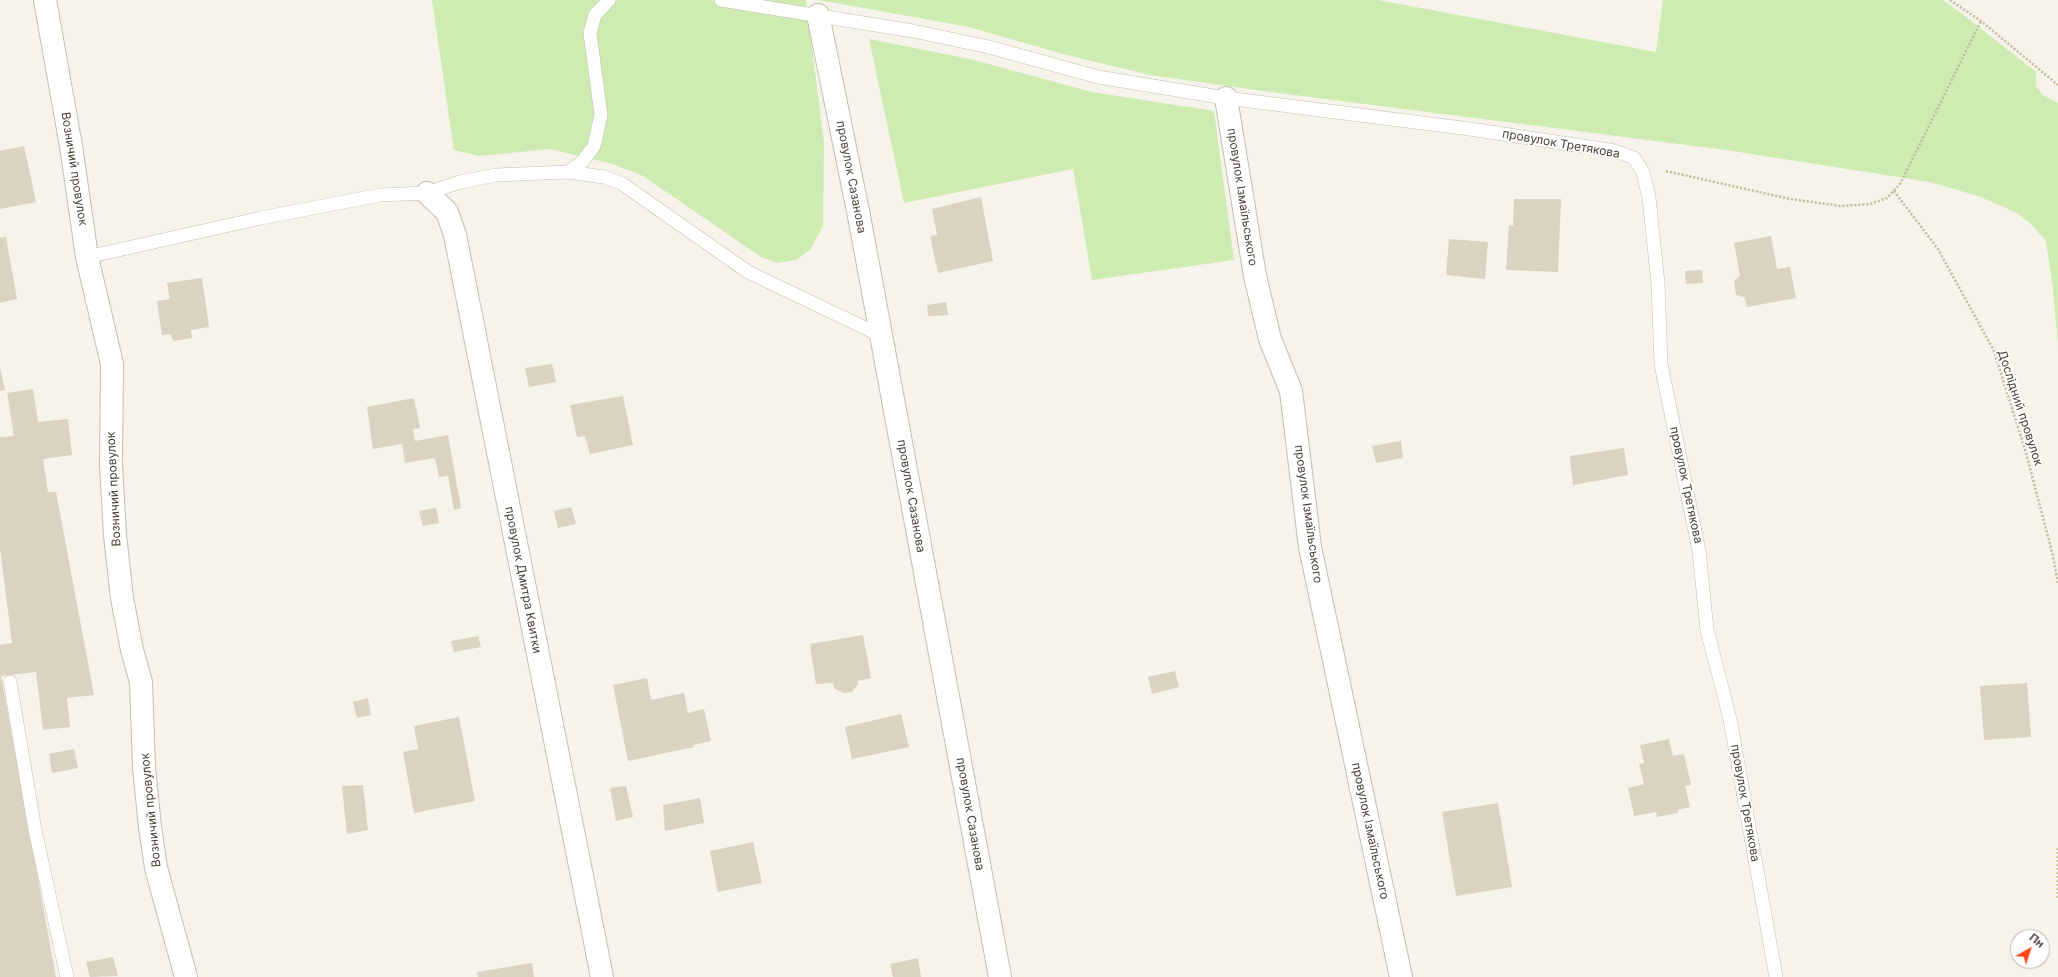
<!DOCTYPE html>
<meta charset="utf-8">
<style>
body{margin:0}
#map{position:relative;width:2058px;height:977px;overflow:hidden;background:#f6f3ea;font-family:Inter,sans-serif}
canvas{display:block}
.north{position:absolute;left:2010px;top:929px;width:40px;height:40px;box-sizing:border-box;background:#fff;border:1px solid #b7b4af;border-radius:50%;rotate:39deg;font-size:11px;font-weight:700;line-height:16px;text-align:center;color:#4a4437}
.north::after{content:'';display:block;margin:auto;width:14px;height:18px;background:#ff4617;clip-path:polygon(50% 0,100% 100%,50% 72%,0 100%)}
</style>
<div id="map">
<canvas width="2058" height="977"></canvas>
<div class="north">Пн</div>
</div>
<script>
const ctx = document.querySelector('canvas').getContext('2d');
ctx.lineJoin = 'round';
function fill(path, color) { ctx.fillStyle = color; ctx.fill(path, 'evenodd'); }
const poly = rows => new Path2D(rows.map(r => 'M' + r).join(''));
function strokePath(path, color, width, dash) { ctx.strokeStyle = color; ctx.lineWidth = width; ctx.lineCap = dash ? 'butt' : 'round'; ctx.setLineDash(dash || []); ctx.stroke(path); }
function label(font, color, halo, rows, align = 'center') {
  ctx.font = font + ' Inter,sans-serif'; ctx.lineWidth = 3.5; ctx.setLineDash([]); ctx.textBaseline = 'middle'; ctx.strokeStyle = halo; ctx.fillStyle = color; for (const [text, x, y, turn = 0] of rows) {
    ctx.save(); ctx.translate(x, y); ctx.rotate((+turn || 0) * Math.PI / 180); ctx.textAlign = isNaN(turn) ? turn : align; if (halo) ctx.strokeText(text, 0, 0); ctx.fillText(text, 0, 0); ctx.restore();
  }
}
fill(poly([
 [432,0,806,0,824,143,823,226,810,250,796,260,777,263,761,257,643,176,613,164,550,149,479,156,454,150],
 [819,0,1378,0,1656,52,1663,0,1943,0,1965,16,2036,72,2036,86,2043,95,2058,103,2058,346,2053,289,2046,241,2032,225,2017,213,1981,197,1930,182,1726,150,1263,91,1150,75,1063,54,969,27],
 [869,39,970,59,1092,92,1214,111,1234,260,1092,280,1073,169,904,203]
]), '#ceecb1');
fill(poly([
 [24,146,36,202,0,209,0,151],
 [981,197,993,261,938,273,930,236,937,235,932,209],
 [1514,199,1561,199,1558,272,1506,270,1509,225,1513,226],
 [1771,236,1777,269,1790,267,1796,298,1747,307,1744,297,1736,295,1734,281,1740,276,1734,243],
 [6,237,17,299,0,303,0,238],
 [1449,239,1488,242,1485,279,1446,275],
 [1702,270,1703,283,1686,284,1685,271],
 [202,278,209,327,191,330,192,338,173,341,171,334,162,335,157,301,170,299,167,283],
 [946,302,948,315,928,316,927,305],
 [552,364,556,382,529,387,525,368],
 [0,368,5,390,0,391],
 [33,389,38,422,68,419,72,455,43,459,48,492,56,492,94,695,67,698,70,727,43,730,36,672,1,676,56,977,0,977,0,645,12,643,0,548,0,437,14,436,7,393],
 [623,396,633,445,590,454,585,436,577,437,570,405],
 [414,398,420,428,413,429,415,441,448,435,461,508,454,510,448,476,439,477,435,458,405,463,402,444,373,449,367,407],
 [1401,441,1403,458,1376,463,1372,446],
 [1624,448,1628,475,1573,485,1570,456],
 [571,507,576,524,558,528,554,511],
 [436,508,439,523,423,526,419,511],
 [863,635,871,678,857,681,858,684,852,692,843,693,834,688,833,683,816,684,810,644],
 [478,636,481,647,454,652,451,641],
 [1175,671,1179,687,1152,694,1148,677],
 [647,678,651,700,684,693,688,713,704,709,711,741,693,745,694,747,628,761,613,685],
 [2027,683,2031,737,1984,740,1980,686],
 [368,698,371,715,357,718,353,702],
 [901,714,909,747,852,759,845,727],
 [459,717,475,801,414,813,403,752,418,749,414,726],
 [1669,739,1673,756,1684,754,1691,785,1685,786,1690,807,1678,810,1678,813,1657,817,1656,812,1634,816,1628,788,1644,784,1639,764,1644,763,1640,745],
 [74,749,78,768,52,773,49,754],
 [363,785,368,830,347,834,342,786],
 [626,786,633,817,616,821,610,788],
 [700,798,704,823,665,831,663,805],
 [1498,803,1512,887,1456,896,1442,812],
 [753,842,762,883,718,892,710,851],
 [113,957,118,976,90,977,86,962],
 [918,958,921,977,893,977,890,964],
 [532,963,534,977,478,977,477,972]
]), '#dbd2c1');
const lane = poly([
 [721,0,913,31,989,47,1098,77,1226,98,1470,129,1615,151,1634,158,1643,172,1649,198,1658,283,1661,364,1699,551,1707,630,1730,719,1776,977],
 [568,172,604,177,621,183,748,272,882,336],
 [87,257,261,218,380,195,427,193,460,182,496,175,568,172,582,162,594,146,601,115,590,33,595,15,609,0],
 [10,682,35,830,67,977]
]);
const street = poly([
 [45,0,71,146,87,257,112,364,111,464,115,535,122,598,132,650,141,682,144,768,150,827,156,868,186,977],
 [818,15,859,216,1000,977],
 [1226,98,1255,276,1270,339,1291,391,1310,547,1401,977],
 [427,193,447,212,455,235,602,977]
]);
strokePath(lane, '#c5beae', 14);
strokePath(street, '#c5beae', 24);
strokePath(poly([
 [1950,0,1981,21,2058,85],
 [1666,171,1790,199,1841,206,1870,204,1887,198,1900,184,1981,21],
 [1894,191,1938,249,1994,351,2026,453,2052,552,2058,583],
 [2058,848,2058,899]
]), '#c5b89c', 2.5, [2, 2]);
strokePath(lane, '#fff', 13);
strokePath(street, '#fff', 22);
label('12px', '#4a4437', '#fff', [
 ["провулок Третякова",1561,144,10],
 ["Возничий провулок",74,169,81],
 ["провулок Сазанова",851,177,79],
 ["провулок Ізмаїльського",1242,197,81],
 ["Дослідний провулок",2020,408,72],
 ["провулок Третякова",1686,485,78],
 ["Возничий провулок",114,489,-93],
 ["провулок Сазанова",911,496,80],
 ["провулок Ізмаїльського",1308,514,82],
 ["провулок Дмитра Квитки",523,580,79],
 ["провулок Третякова",1745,803,80],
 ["Возничий провулок",151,810,-96],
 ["провулок Сазанова",970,814,80],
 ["провулок Ізмаїльського",1370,831,78]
]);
</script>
